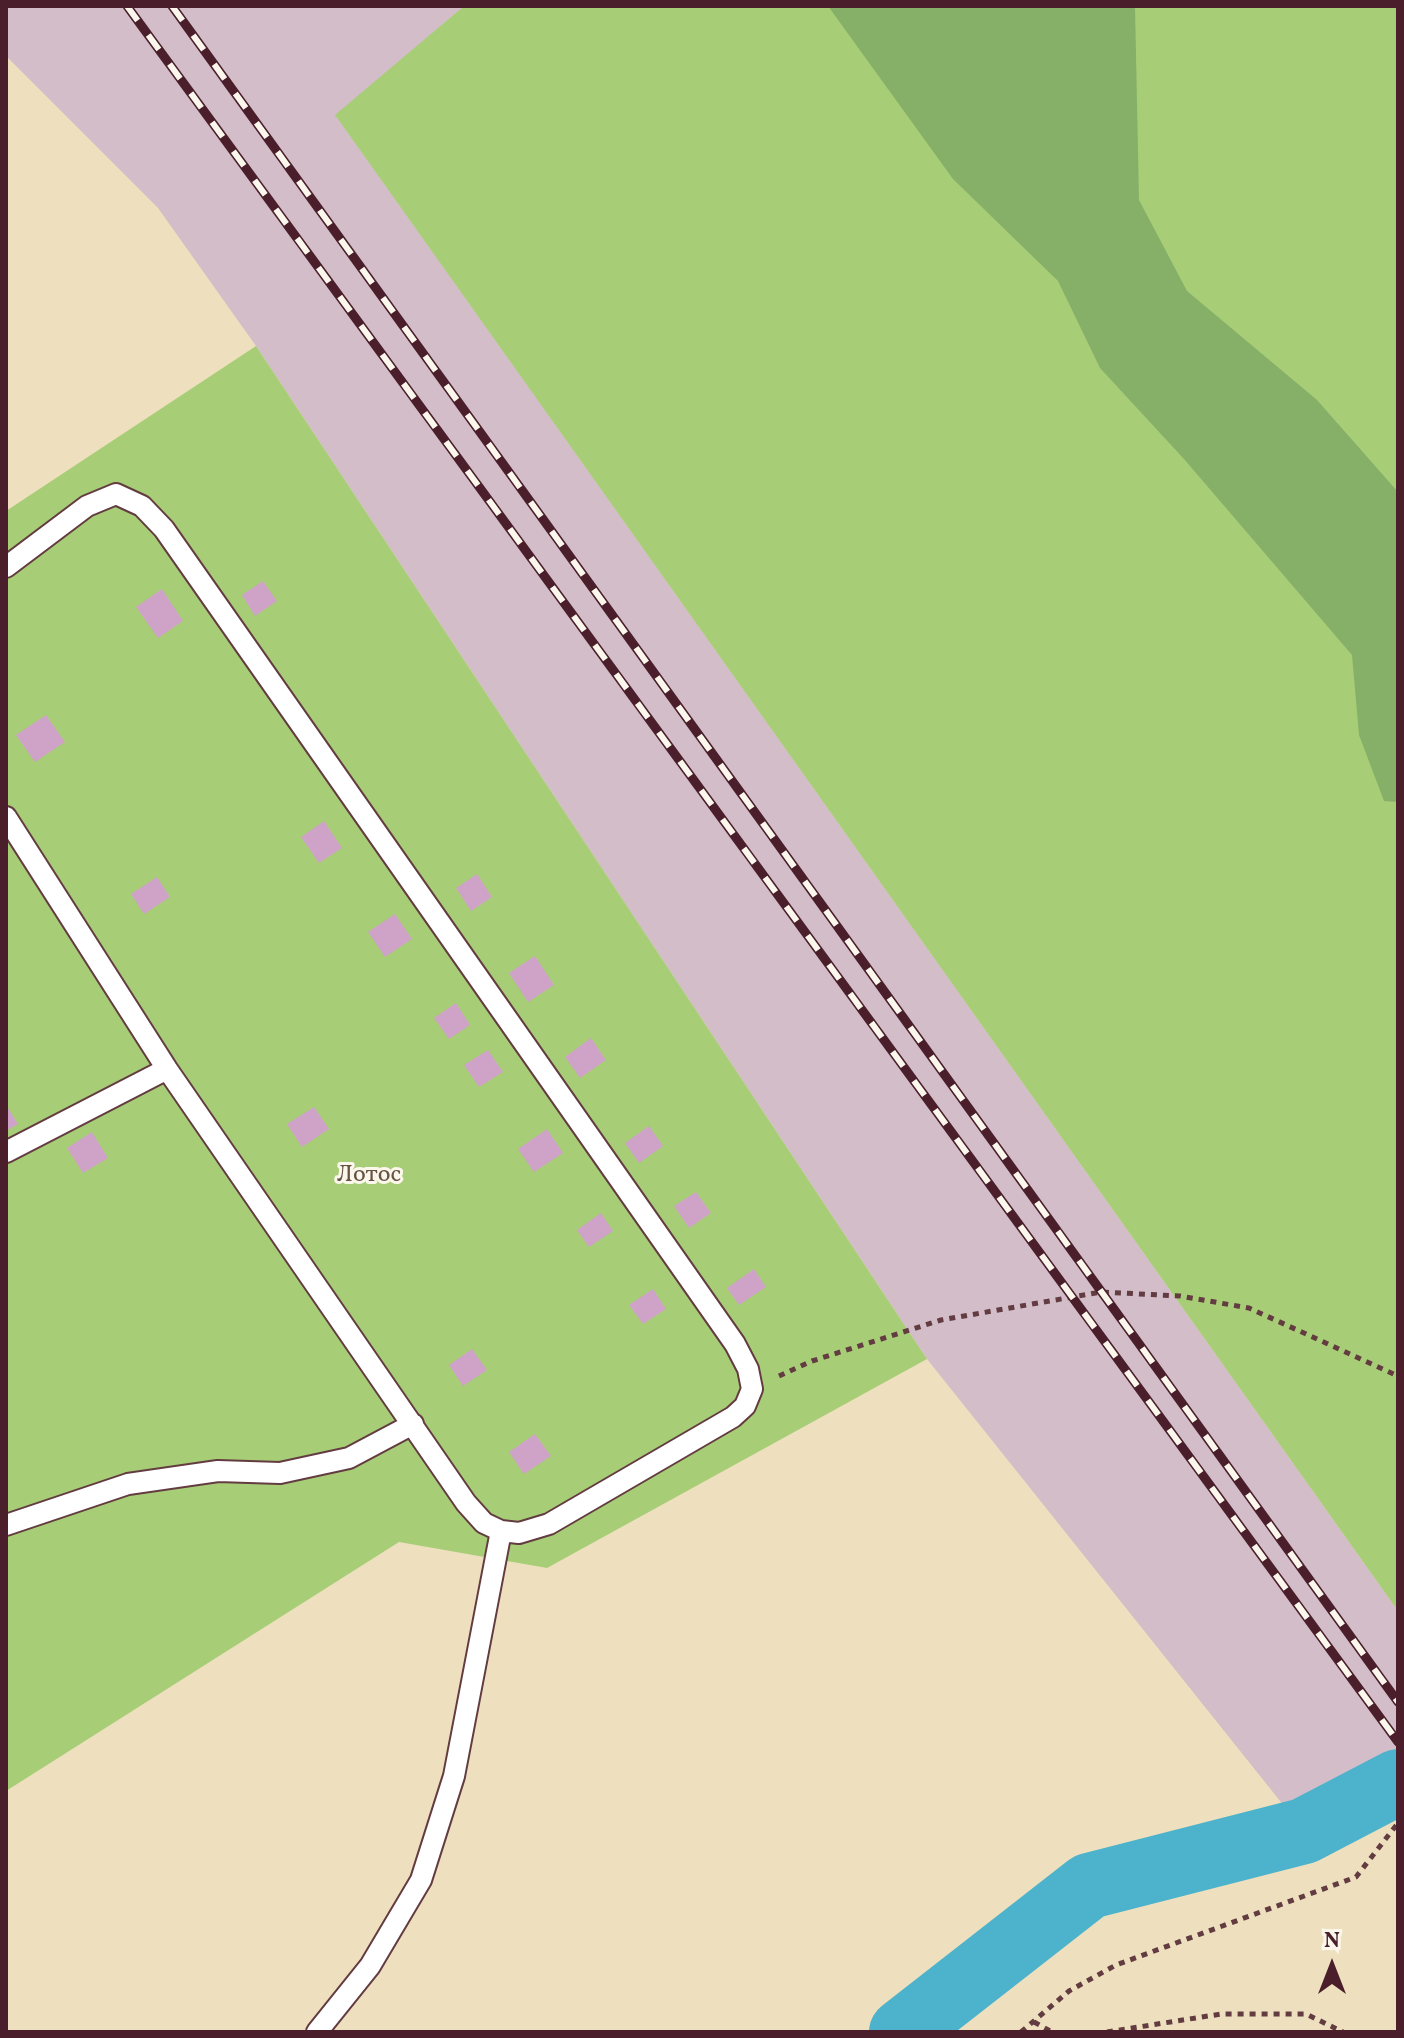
<!DOCTYPE html>
<meta charset="utf-8">
<style>
body{margin:0}
#map{position:relative;width:1404px;height:2038px;overflow:hidden;background:#eee0be;font-family:Vollkorn,serif}
canvas{display:block}
.frame{position:absolute;inset:0;border:8px solid #4a1f2b;pointer-events:none}
.north{position:absolute;left:1292px;top:1926px;width:80px;height:80px;-webkit-text-stroke:6px #fbf7ec;paint-order:stroke;rotate:0deg;font-size:22px;font-weight:700;line-height:32px;text-align:center;color:#4a1f2b}
.north::after{content:'';display:block;margin:auto;width:28px;height:36px;background:#4a1f2b;clip-path:polygon(50% 0,100% 100%,50% 72%,0 100%)}
</style>
<div id="map">
<canvas width="1404" height="2038"></canvas>
<div class="frame"></div>
<div class="north">N</div>
</div>
<script>
const ctx = document.querySelector('canvas').getContext('2d');
ctx.lineJoin = 'round';
function fill(path, color) { ctx.fillStyle = color; ctx.fill(path, 'evenodd'); }
const poly = rows => new Path2D(rows.map(r => 'M' + r).join(''));
function strokePath(path, color, width, dash) { ctx.strokeStyle = color; ctx.lineWidth = width; ctx.lineCap = dash ? 'butt' : 'round'; ctx.setLineDash(dash || []); ctx.stroke(path); }
function label(font, color, halo, rows, align = 'center') {
  ctx.font = font + ' Vollkorn,serif'; ctx.lineWidth = 6; ctx.setLineDash([]); ctx.textBaseline = 'middle'; ctx.strokeStyle = halo; ctx.fillStyle = color; for (const [text, x, y, turn = 0] of rows) {
    ctx.save(); ctx.translate(x, y); ctx.rotate((+turn || 0) * Math.PI / 180); ctx.textAlign = isNaN(turn) ? turn : align; if (halo) ctx.strokeText(text, 0, 0); ctx.fillText(text, 0, 0); ctx.restore();
  }
}
fill(poly([
 [6,6,464,6,336,116,1398,1611,1398,1755,1304,1831,927,1359,256,346,158,208,6,56]
]), '#d2bdc8');
fill(poly([
 [464,6,1398,6,1398,1611,335,115],
 [256,346,927,1359,547,1568,399,1542,6,1791,6,511]
]), '#a8cd77');
fill(poly([
 [828,6,1135,6,1139,200,1187,291,1317,400,1398,492,1398,802,1384,801,1359,735,1352,655,1184,459,1100,368,1058,281,953,179]
]), '#86b068');
strokePath(poly([
 [902,2032,1089,1886,1304,1831,1398,1782]
]), '#4db3cc', 66);
fill(poly([
 [263,581,277,601,255,616,242,595],
 [162,589,183,621,158,638,136,607],
 [46,715,65,742,35,762,16,735],
 [324,821,342,848,319,863,301,837],
 [477,874,492,897,471,911,456,888],
 [157,877,170,897,144,914,131,894],
 [395,914,412,939,385,957,368,932],
 [535,956,554,985,528,1002,509,973],
 [456,1003,470,1025,449,1039,434,1018],
 [591,1038,606,1060,580,1078,565,1057],
 [488,1050,503,1072,479,1087,464,1065],
 [6,1105,18,1124,6,1131],
 [314,1107,329,1129,302,1147,287,1124],
 [649,1126,663,1146,639,1163,625,1143],
 [547,1129,563,1153,534,1172,518,1149],
 [92,1132,108,1158,83,1173,67,1148],
 [696,1192,711,1213,689,1228,674,1206],
 [601,1213,613,1231,589,1247,577,1230],
 [754,1269,766,1287,739,1305,727,1288],
 [653,1289,666,1309,643,1324,629,1305],
 [472,1349,487,1370,463,1386,449,1365],
 [535,1434,551,1456,524,1474,509,1452]
]), '#cfa3c8');
const lane = poly([
 [6,567,87,506,116,494,142,506,164,529,735,1344,748,1369,752,1389,745,1406,733,1417,549,1524,519,1533,501,1531,484,1523,466,1503,167,1069,6,817],
 [6,1152,167,1069],
 [6,1525,128,1484,218,1471,280,1473,349,1458,413,1424],
 [317,2032,370,1966,421,1880,454,1776,501,1531]
]);
strokePath(lane, '#633c41', 24);
strokePath(poly([
 [779,1376,812,1361,941,1320,1101,1292,1180,1296,1249,1308,1398,1376],
 [1034,2022,1052,2032],
 [1021,2032,1069,1991,1116,1965,1356,1877,1398,1823],
 [1107,2032,1221,2014,1306,2014,1343,2032]
]), '#633c41', 5, [6, 6]);
strokePath(lane, '#fff', 20);
const rail = poly([
 [127,6,1398,1742],
 [172,6,1398,1702]
]);
strokePath(rail, '#4a1f2b', 9);
strokePath(rail, '#fbf7ec', 6, [18]);
label('24px', '#665342', '#fbf7ec', [
 ["Лотос",369,1177]
]);
</script>
